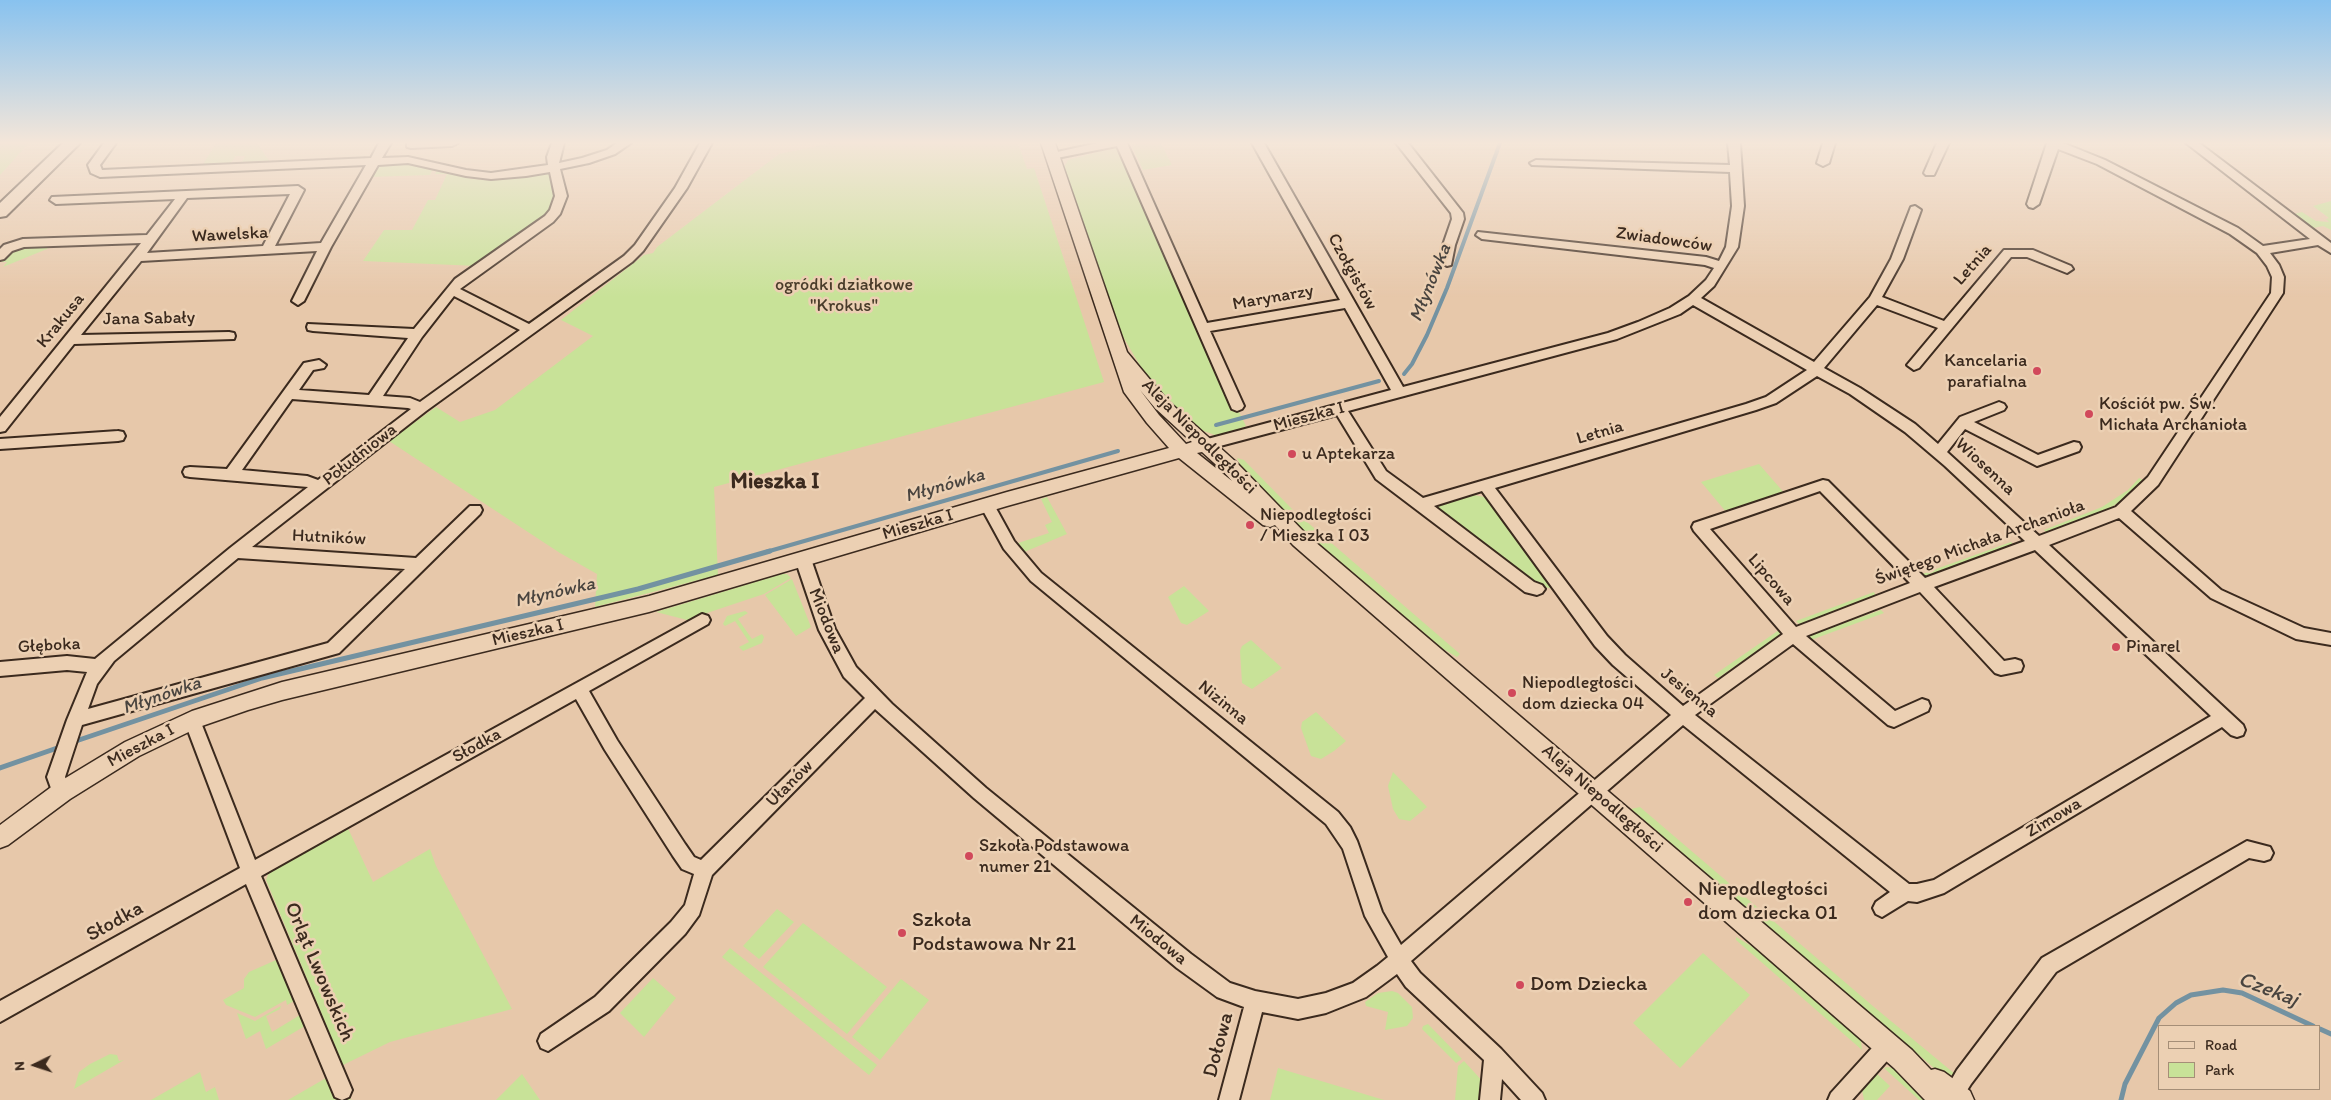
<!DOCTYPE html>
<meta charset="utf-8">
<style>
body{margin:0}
#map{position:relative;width:2331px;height:1100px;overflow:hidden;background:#e7c8aa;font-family:Itim,sans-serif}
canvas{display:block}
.legend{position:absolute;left:2158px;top:1025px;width:162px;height:65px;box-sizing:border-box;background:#ecd0b3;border:1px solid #a58e77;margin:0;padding:6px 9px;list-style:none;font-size:15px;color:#3b2a1e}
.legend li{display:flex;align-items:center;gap:10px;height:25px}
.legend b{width:25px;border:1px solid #a58e77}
.north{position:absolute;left:10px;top:1040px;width:50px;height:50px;-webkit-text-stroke:4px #ecd0b3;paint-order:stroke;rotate:266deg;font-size:14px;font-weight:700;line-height:20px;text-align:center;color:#3b2a1e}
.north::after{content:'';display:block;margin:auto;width:18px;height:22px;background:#3b2a1e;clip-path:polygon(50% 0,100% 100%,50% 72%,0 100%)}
</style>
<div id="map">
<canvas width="2331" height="1100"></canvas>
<ul class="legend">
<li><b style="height:6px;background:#ecd0b3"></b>Road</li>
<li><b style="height:14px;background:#c8e298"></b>Park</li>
</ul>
<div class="north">N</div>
</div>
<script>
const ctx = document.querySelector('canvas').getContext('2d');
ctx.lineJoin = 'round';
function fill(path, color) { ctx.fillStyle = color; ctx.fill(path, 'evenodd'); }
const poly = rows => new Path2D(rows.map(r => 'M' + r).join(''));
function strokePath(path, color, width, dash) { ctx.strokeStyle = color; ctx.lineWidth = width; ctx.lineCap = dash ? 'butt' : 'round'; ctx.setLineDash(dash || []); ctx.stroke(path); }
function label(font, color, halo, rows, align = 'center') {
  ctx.font = font + ' Itim,sans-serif'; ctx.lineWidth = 5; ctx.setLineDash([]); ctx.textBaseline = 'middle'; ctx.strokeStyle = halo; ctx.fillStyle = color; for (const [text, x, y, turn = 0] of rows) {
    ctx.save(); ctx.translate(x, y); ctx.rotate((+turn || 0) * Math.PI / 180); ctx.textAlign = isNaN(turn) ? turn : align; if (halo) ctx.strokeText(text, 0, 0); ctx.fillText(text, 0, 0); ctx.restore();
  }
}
fill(poly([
 [0,143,29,143,0,175],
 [216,143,257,143,270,162,244,163,242,162,245,156,236,156,230,164,202,166],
 [831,143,1018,143,1027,169,1034,168,1104,382,714,487,718,575,595,607,597,574,560,553,389,441,436,407,460,422,495,410,593,336,561,320,644,255,653,253,657,247,779,154],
 [1138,143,1161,143,1172,165,1143,170,1132,147],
 [1117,147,1199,332,1211,366,1232,408,1230,411,1238,410,1246,426,1236,430,1236,432,1215,435,1198,429,1166,400,1148,379,1122,335,1064,167,1068,160],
 [403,163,433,169,430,175,368,177,374,168,380,165],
 [437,170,472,179,492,180,548,173,552,174,559,195,549,215,477,266,363,261,384,230,412,230,428,200,435,200,447,174,435,174],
 [2331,201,2331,230,2323,226,2313,228,2294,214,2302,212,2316,221,2329,222,2326,219,2329,218,2313,206],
 [50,245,47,249,3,267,7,262,0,262,8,254,18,248],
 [1237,458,1244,460,1292,509,1460,654,1457,657,1443,649,1282,512,1242,469],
 [1759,464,1786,495,1727,513,1701,482],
 [2139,478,2143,480,2128,496,2107,510,2046,532,2044,530,2102,507,2128,490],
 [1474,495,1489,498,1554,589,1539,586,1435,506],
 [1047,497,1067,534,1022,553,1015,544,1049,533,1045,525,1052,522,1041,499],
 [2011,542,2014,545,1925,577,1922,574],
 [782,574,787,574,791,578,764,594,698,616,691,621,656,612],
 [792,579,811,627,796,636,765,595],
 [1184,586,1209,611,1187,625,1181,623,1168,597],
 [1874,592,1876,596,1799,624,1796,621],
 [1881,610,1884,613,1811,640,1808,636],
 [745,611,748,613,738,619,752,639,762,634,764,637,762,643,743,651,739,647,749,642,735,621,725,626,723,624,727,616],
 [1779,630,1781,634,1718,678,1714,675],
 [1251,640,1282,668,1252,689,1242,683,1240,651,1242,646],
 [1316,712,1346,741,1334,751,1321,759,1311,756,1301,728,1302,722],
 [1393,772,1427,807,1410,821,1399,819,1393,809,1388,786],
 [1640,807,1874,1007,1955,1074,1947,1076,1941,1074,1631,809],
 [346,824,373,882,430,849,436,866,512,1009,390,1042,343,1065,266,880,269,872,274,867],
 [777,909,794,922,759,959,743,946],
 [803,923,887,987,847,1034,763,967],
 [1736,937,1763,953,1857,1034,1861,1041,1862,1050,1736,940],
 [730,948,877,1065,869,1075,722,957],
 [1703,953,1750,995,1680,1068,1633,1023],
 [276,960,278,961,294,1001,287,1005,286,1000,255,1017,226,1005,223,1000,244,988,244,979,249,972],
 [653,978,676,998,644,1037,620,1013],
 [901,979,929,1000,880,1060,852,1037],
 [1392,991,1398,993,1412,1007,1413,1018,1407,1026,1385,1030,1388,1012,1366,1006,1365,1002,1378,993],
 [281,1006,280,1009,266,1016,272,1032,300,1015,305,1026,266,1049,260,1031,246,1039,237,1013,255,1021],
 [1428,1024,1462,1059,1456,1063,1422,1029,1423,1026],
 [110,1054,117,1055,119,1061,124,1060,74,1089,79,1072,90,1064],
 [1464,1061,1485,1084,1484,1100,1455,1100,1458,1066],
 [1888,1067,1896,1069,1930,1100,1919,1100,1884,1068],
 [1278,1068,1384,1100,1270,1100],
 [200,1072,206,1092,215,1087,219,1100,151,1100],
 [1876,1073,1890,1086,1877,1100,1864,1100,1862,1090],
 [522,1074,540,1100,496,1100],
 [326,1078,336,1096,353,1100,288,1100]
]), '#c8e298');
strokePath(poly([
 [1404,374,1412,364,1427,335,1447,288,1500,143],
 [1216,425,1379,381],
 [766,552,1118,451]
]), '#7392a1', 4);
strokePath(poly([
 [73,742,262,678,638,589,770,551],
 [0,768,63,746],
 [2320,1029,2331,1034],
 [2121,1100,2125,1084,2159,1018,2176,1003,2191,995,2223,990,2242,993,2313,1026]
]), '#7392a1', 5);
const minor = poly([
 [104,143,116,143,100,165,102,170,371,158,379,143,391,143,382,158,408,157,466,170,491,173,548,165,547,157,552,143,564,143,559,163,582,158,607,150,617,143,631,143,615,154,589,163,560,169,567,196,560,214,553,222,460,289,529,324,624,256,635,245,675,188,700,143,712,143,687,188,643,251,632,262,426,411,252,547,416,558,470,506,480,506,482,510,480,514,339,653,82,725,65,777,71,792,68,797,62,800,56,797,52,791,47,777,67,720,87,672,67,670,0,676,0,662,67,656,95,659,230,548,308,487,190,477,185,476,183,472,185,468,190,467,227,469,304,363,319,360,326,365,324,368,313,370,299,390,369,395,408,338,313,331,308,330,307,327,308,324,414,329,455,279,545,216,550,210,555,196,550,172,526,176,491,179,466,176,408,163,378,165,331,247,304,301,298,305,292,301,317,251,141,261,81,335,229,332,234,333,235,336,234,339,74,344,5,431,0,432,0,417,141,243,24,247,12,251,4,259,0,260,0,249,4,245,23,239,147,235,175,199,56,204,50,200,52,197,298,186,304,190,275,246,321,243,366,165,100,177,91,173,88,165,104,143],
 [290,194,263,246,147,253,187,198,290,194],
 [454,296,520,330,420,402,410,398,383,396,422,337,454,296],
 [292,399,408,408,411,409,318,480,307,476,242,470,292,399],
 [238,558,405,569,328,643,88,709,97,684,114,661,238,558],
 [407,143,458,143,452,146,411,148,407,147,407,143],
 [1098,143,1127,143,1207,323,1340,300,1252,143,1264,143,1403,387,1608,333,1638,322,1670,308,1689,296,1706,280,1714,268,1705,265,1482,239,1476,235,1478,232,1706,257,1719,261,1726,247,1732,206,1730,172,1532,165,1530,163,1536,160,1730,165,1728,143,1740,143,1744,206,1738,247,1714,286,1701,298,1814,362,1870,297,1891,259,1911,207,1915,206,1921,210,1903,259,1882,297,1944,321,2004,250,2033,250,2071,266,2073,269,2067,273,2027,257,2011,257,1919,368,1914,370,1907,365,1938,328,1877,305,1824,368,1860,388,1915,424,1938,444,1960,417,1999,402,2004,404,2006,407,2004,410,1974,422,2038,455,2074,442,2079,443,2081,447,2079,451,2037,466,1965,429,1947,452,2039,536,2116,507,2148,477,2271,293,2272,277,2267,266,2257,253,2230,234,2097,164,2058,149,2039,204,2033,208,2029,207,2027,204,2047,143,2063,143,2105,160,2238,228,2263,246,2310,239,2186,143,2199,143,2331,243,2331,253,2318,245,2270,253,2279,265,2284,277,2283,293,2158,485,2131,511,2221,590,2304,628,2331,633,2331,645,2296,639,2211,598,2119,518,2049,545,2243,725,2245,730,2243,735,2237,737,2231,735,2222,727,1944,893,1917,902,1908,901,1882,917,1876,914,1873,908,1876,902,1890,892,1683,725,1411,961,1420,973,1501,1049,1542,1093,1545,1100,1521,1100,1502,1079,1500,1100,1480,1100,1484,1060,1406,987,1397,974,1366,997,1326,1013,1298,1019,1262,1012,1239,1100,1219,1100,1244,1007,1217,997,1177,968,974,798,875,709,712,875,699,915,685,934,609,1011,548,1051,541,1048,538,1041,541,1034,595,997,671,922,685,905,694,874,682,869,673,856,605,750,576,699,261,876,352,1090,349,1097,342,1100,335,1097,246,884,0,1022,0,1001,240,868,184,720,186,715,192,713,198,715,200,720,255,860,702,614,708,616,710,620,708,624,589,691,617,740,685,844,694,857,701,860,865,698,844,677,819,630,795,559,798,555,803,553,808,555,811,559,835,629,856,667,892,704,986,788,1191,954,1230,983,1255,991,1298,999,1326,993,1353,983,1377,966,1388,957,1365,916,1343,849,1326,824,1031,581,1004,549,980,505,982,501,992,501,1014,541,1041,573,1338,812,1350,827,1357,841,1382,912,1401,945,1671,715,1613,665,1595,646,1482,491,1434,506,1534,582,1542,585,1545,589,1542,593,1537,595,1525,592,1376,479,1337,415,1205,450,1200,449,1198,445,1200,441,1391,390,1345,308,1210,331,1244,406,1242,409,1237,411,1232,409,1117,146,1052,159,1046,156,1048,154,1098,143],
 [1693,305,1807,370,1766,397,1746,404,1423,498,1386,471,1348,411,1617,339,1680,314,1693,305],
 [1817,376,1850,394,1905,432,1945,466,2025,541,1925,578,1828,481,1823,480,1694,523,1692,527,1694,531,1783,634,1683,706,1625,655,1607,636,1495,488,1756,410,1776,403,1817,376],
 [1820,491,1910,583,1796,627,1710,529,1820,491],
 [2035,550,2211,716,1934,880,1917,884,1909,884,1695,715,1793,644,1888,725,1894,727,1928,711,1930,706,1928,701,1922,699,1895,711,1806,636,1920,592,1995,673,2001,675,2021,671,2023,666,2021,661,2015,659,2004,661,1934,587,2035,550],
 [1396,143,1408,143,1463,213,1464,219,1455,245,1451,265,1447,266,1441,262,1443,245,1452,219,1451,213,1396,143],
 [1823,143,1835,143,1829,163,1823,166,1817,163,1823,143],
 [1937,143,1949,143,1934,175,1926,175,1924,173,1937,143],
 [118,431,123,432,125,436,123,440,118,441,0,449,0,439,118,431],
 [2247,841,2270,847,2273,853,2270,859,2264,861,2249,858,2056,972,1971,1084,1961,1100,1940,1100,1957,1070,2042,958,2247,841],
 [1888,1035,1895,1038,1898,1045,1895,1052,1852,1100,1828,1100,1831,1093,1881,1038,1888,1035]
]);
const tertiary = poly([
 [1041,143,1055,143,1127,352,1167,400,1236,462,1307,535,1912,1050,1931,1070,1935,1069,1944,1072,1970,1091,1974,1100,1925,1100,1894,1068,1293,545,1275,525,1270,527,1263,525,1179,458,1007,506,649,612,282,700,248,710,199,727,139,756,70,799,8,845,0,848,0,825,54,785,125,742,192,711,282,682,649,596,1007,492,1169,448,1147,423,1124,392,1041,143],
 [1140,390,1155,408,1192,442,1186,444,1159,415,1140,390],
 [1202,452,1224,472,1232,481,1197,453,1202,452]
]);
const secondary = poly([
 [63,143,80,143,6,216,0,217,0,203,63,143]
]);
strokePath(minor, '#3b2a1e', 4);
strokePath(tertiary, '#3b2a1e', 3);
strokePath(secondary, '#3b2a1e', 4);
fill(minor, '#ecd0b3');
fill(tertiary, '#ecd0b3');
fill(secondary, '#ecd0b3');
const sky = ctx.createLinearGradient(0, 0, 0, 297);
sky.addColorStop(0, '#88c2ef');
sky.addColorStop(0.48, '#f4e6d9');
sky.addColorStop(1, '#f4e6d900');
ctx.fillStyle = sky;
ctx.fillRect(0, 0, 2331, 297);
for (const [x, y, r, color] of [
 [2037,371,5,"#d1495b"],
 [2089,414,5,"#d1495b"],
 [1292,454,5,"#d1495b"],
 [1250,525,5,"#d1495b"],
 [2116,647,5,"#d1495b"],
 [1512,693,5,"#d1495b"],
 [969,856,5,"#d1495b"],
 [1688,902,5,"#d1495b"],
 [902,933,5,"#d1495b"],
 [1520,985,5,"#d1495b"]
]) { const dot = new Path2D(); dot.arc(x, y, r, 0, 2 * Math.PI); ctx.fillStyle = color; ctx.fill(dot); strokePath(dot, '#ecd0b3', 2); }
label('18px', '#3b2a1e', '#ecd0b3', [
 ["Wawelska",230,235,-3],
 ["Zwiadowców",1664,240,8],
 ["Letnia",1973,265,-49],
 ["Czołgistów",1352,272,61],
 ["Marynarzy",1273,298,-10],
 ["Jana Sabały",149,319,-1],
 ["Krakusa",61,321,-51],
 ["Mieszka I",1309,417,-15],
 ["Letnia",1600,433,-16],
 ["Aleja Niepodległości",1199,437,45],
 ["Południowa",360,455,-38],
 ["Wiosenna",1985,467,43],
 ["Mieszka I",918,525,-16],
 ["Hutników",329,538,3],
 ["Świętego Michała Archanioła",1980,543,-20],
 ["Lipcowa",1771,580,49],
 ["Miodowa",826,621,68],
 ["Mieszka I",528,633,-13],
 ["Głęboka",49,646,-3],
 ["Jesienna",1689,693,39],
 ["Nizinna",1223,703,39],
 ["Mieszka I",141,746,-28],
 ["Słodka",477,746,-29],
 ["Ułanów",790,784,-45],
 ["Aleja Niepodległości",1602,799,41],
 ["Zimowa",2054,818,-31],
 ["Miodowa",1158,940,39]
]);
label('18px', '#493c2a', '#ecd0b3', [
 ["ogródki działkowe",844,285],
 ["\"Krokus\"",844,306]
]);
label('18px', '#3b2a1e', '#ecd0b3', [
 ["Kancelaria",2027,361,"right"],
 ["parafialna",2027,382,"right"],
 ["Kościół pw. Św.",2099,404],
 ["Michała Archanioła",2099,425],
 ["u Aptekarza",1302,454],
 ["Niepodległości",1260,515],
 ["/ Mieszka I 03",1260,536],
 ["Pinarel",2126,647],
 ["Niepodległości",1522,683],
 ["dom dziecka 04",1522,704],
 ["Szkoła Podstawowa",979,846],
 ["numer 21",979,867]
], 'left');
label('italic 19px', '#49443f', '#ecd0b3', [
 ["Młynówka",1431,283,-68],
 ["Młynówka",945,486,-16],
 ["Młynówka",555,593,-13],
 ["Młynówka",162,696,-19]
]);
label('21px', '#3b2a1e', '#ecd0b3', [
 ["Niepodległości",1698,890],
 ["dom dziecka 01",1698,914],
 ["Szkoła",912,921],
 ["Podstawowa Nr 21",912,945],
 ["Dom Dziecka",1530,985]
], 'left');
label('21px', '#3b2a1e', '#ecd0b3', [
 ["Słodka",115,922,-29],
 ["Orląt Lwowskich",319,972,67],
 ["Dołowa",1219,1045,-75]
]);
label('bold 22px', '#3b2a1e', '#ecd0b3', [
 ["Mieszka I",775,482]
]);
label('italic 22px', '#49443f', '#ecd0b3', [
 ["Czekaj",2268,990,21]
]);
</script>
